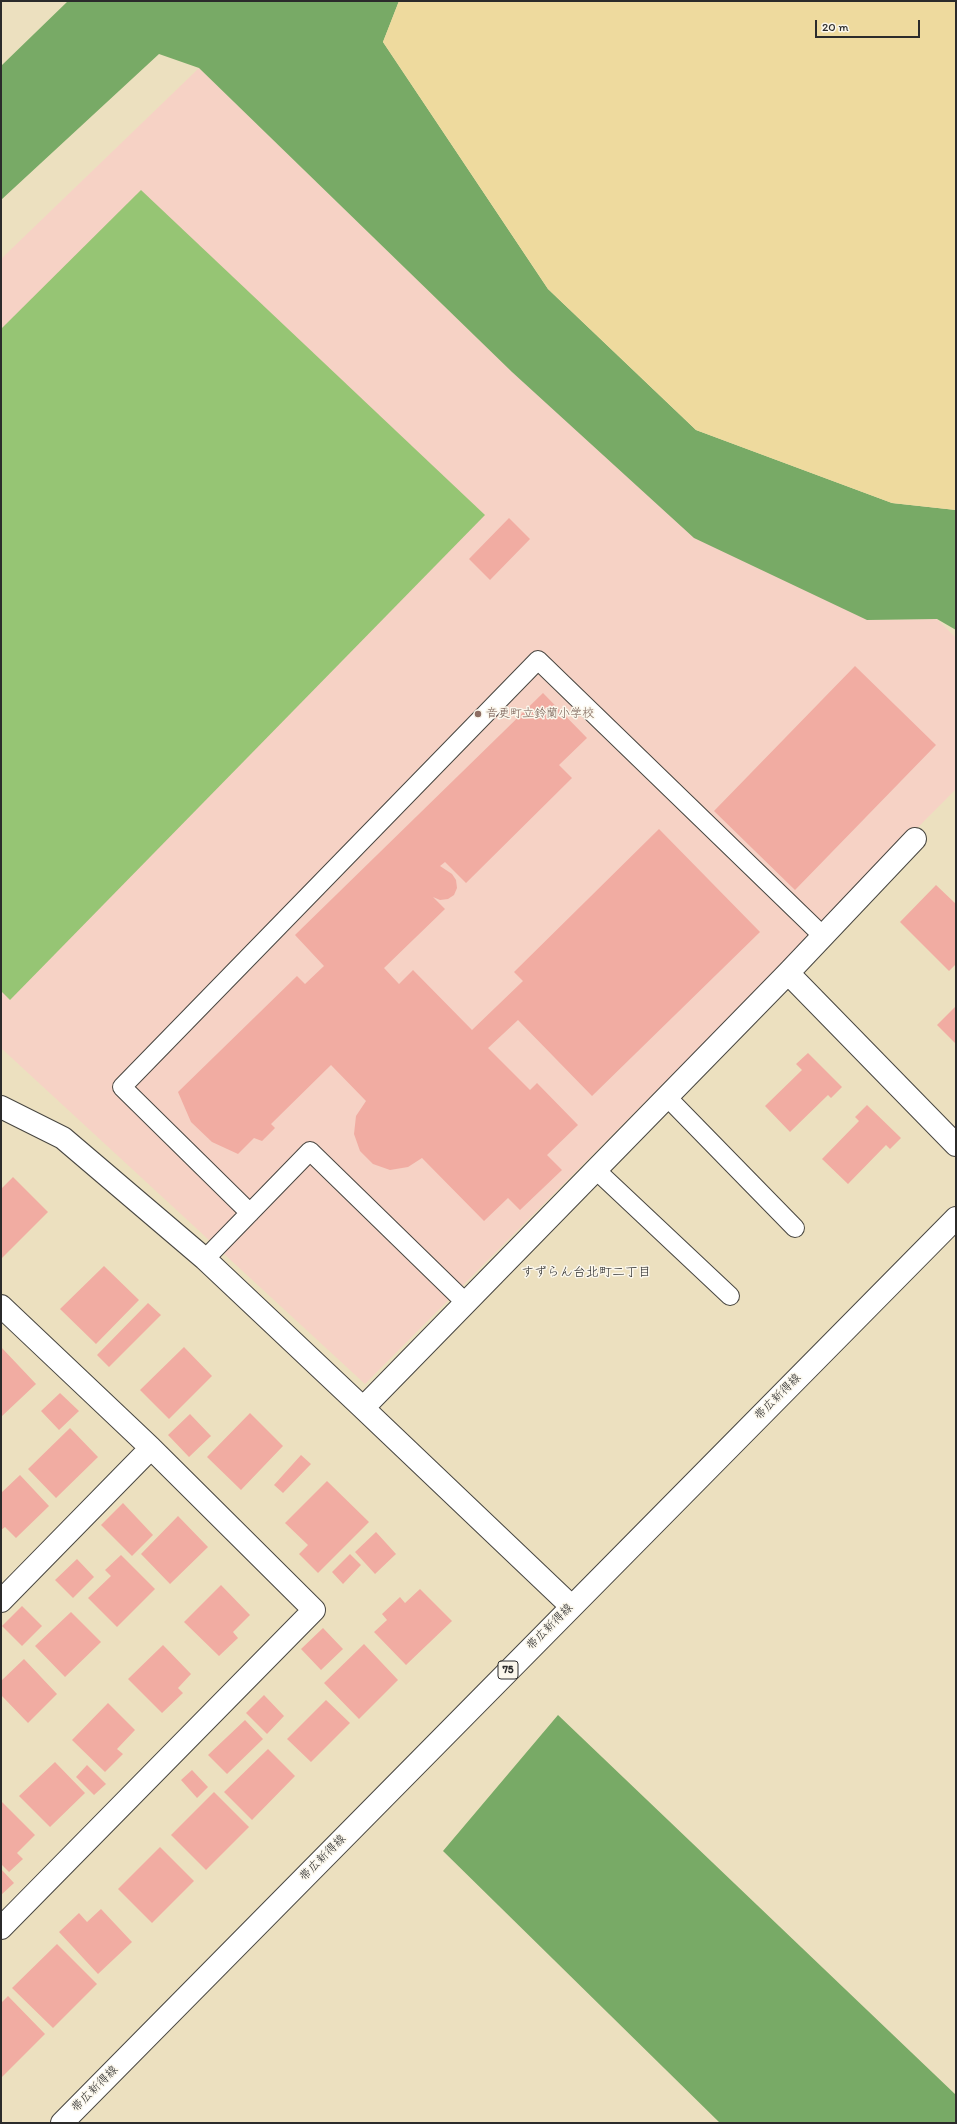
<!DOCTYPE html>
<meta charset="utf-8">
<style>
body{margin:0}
#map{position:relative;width:957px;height:2124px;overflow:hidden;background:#ece0bf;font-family:Itim,sans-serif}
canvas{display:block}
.frame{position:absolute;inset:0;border:2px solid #2b2b2b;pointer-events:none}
.scale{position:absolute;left:815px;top:20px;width:105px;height:18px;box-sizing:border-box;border:2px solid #2b2b2b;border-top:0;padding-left:5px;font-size:12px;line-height:14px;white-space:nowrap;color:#2b2b2b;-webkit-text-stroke:3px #fbf7ec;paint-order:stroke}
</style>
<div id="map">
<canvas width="957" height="2124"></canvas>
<div class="frame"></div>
<div class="scale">20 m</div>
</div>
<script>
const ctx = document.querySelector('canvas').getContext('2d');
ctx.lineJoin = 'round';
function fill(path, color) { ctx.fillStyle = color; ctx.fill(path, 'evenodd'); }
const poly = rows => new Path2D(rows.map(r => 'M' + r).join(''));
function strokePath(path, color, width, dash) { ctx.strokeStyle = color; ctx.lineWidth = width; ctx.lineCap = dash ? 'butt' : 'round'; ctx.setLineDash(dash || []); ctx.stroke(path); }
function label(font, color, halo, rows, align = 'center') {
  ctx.font = font + ' Itim,"Klee One",sans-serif'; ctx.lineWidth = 3; ctx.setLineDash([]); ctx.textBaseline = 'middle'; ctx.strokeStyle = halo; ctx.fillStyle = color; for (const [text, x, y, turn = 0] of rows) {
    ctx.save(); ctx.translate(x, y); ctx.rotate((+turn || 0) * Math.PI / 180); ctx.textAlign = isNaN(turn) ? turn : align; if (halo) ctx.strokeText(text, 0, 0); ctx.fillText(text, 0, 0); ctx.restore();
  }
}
fill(poly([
 [199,68,512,372,867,620,937,619,956,638,956,789,365,1384,1,1048,1,259]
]), '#f6d2c5');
fill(poly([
 [141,190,485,515,10,1000,1,991,1,329]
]), '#96c574');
fill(poly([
 [68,1,399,1,383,42,548,289,696,430,892,503,956,510,956,630,937,619,867,620,694,538,512,372,199,68,159,54,1,200,1,66],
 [558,1715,956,2095,956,2123,720,2123,443,1851]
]), '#78aa66');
fill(poly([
 [399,1,956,1,956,510,892,503,696,430,548,289,383,42]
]), '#eeda9e');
fill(poly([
 [509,518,530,539,490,580,469,559],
 [855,666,936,745,795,890,714,811],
 [543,693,587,738,559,765,572,778,466,883,445,862,440,866,452,874,456,880,457,888,454,895,448,899,440,900,433,897,445,909,384,968,399,984,413,970,472,1030,523,981,514,972,659,829,760,932,592,1096,518,1020,488,1048,530,1090,537,1083,578,1125,547,1155,562,1170,520,1210,508,1198,484,1221,422,1158,408,1167,390,1170,373,1164,360,1151,354,1134,356,1116,366,1101,331,1065,271,1124,275,1128,262,1141,254,1138,238,1154,212,1142,191,1122,178,1092,297,976,305,984,324,966,295,935],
 [936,885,956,904,956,964,949,971,900,922],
 [956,1006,956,1044,937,1025],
 [808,1053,842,1087,831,1098,828,1095,790,1132,765,1106,802,1070,796,1064],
 [867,1105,901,1138,890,1149,886,1145,848,1184,822,1159,859,1121,855,1117],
 [13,1177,48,1212,2,1258,1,1189],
 [104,1266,139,1300,96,1344,60,1309],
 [148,1303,161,1315,109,1367,97,1355],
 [1,1347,36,1384,1,1417],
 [184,1347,212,1376,169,1419,140,1390],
 [60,1393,79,1411,59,1430,41,1411],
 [250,1413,283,1446,241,1490,207,1457],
 [190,1414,211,1436,189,1457,168,1435],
 [70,1428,98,1457,56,1498,28,1469],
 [301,1455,311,1464,283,1493,274,1485],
 [20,1475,49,1506,16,1538,5,1527,1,1530,1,1493],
 [327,1481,369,1522,318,1573,299,1554,308,1545,285,1523],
 [123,1503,153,1535,132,1556,101,1525],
 [178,1516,208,1547,170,1584,141,1554],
 [376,1532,396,1554,375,1574,355,1552],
 [350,1554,361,1565,343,1584,332,1572],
 [121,1555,155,1589,117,1627,88,1598,111,1576,105,1570],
 [77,1559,94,1577,73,1598,55,1580],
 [221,1585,250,1615,233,1632,238,1638,219,1656,184,1622],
 [420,1589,452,1621,406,1665,374,1632,387,1620,382,1614,400,1597,405,1603],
 [22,1606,42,1626,22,1646,2,1626],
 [71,1612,101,1642,65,1677,35,1646],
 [323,1628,343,1649,321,1670,301,1649],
 [364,1644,398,1680,359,1719,324,1683],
 [163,1645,191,1674,178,1688,183,1693,162,1713,128,1679],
 [24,1659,57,1694,28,1723,1,1695,1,1681],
 [264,1695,284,1716,267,1734,246,1713],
 [326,1700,350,1723,311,1762,287,1739],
 [108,1703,135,1730,117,1749,123,1754,105,1772,72,1740],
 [245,1720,263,1739,227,1774,208,1755],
 [268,1749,295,1776,252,1820,224,1792],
 [55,1762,85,1793,50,1827,19,1796],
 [87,1765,106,1784,94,1795,76,1777],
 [192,1770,208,1787,197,1798,181,1780],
 [214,1792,249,1827,206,1870,171,1835],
 [2,1802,35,1835,17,1853,23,1859,9,1872,1,1864],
 [160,1847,194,1881,152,1923,118,1889],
 [1,1869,14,1883,1,1895],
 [101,1909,132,1942,98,1974,59,1932,79,1913,87,1922],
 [57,1944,97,1984,53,2028,12,1988],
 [8,1996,45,2034,1,2078,1,2003]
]), '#f1aca2');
const lane = poly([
 [667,1097,795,1228],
 [596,1170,730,1296],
 [250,1213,122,1087,538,660,823,936],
 [205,1259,310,1151,466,1303]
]);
const street = poly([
 [788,973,956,1145],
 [1,1107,63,1138,205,1259,363,1408],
 [1,1306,151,1448,314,1610,1,1928],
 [1,1601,151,1448],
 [571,1606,363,1408,788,973,915,839]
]);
const primary = poly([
 [62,2123,956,1218]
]);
strokePath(lane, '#484641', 20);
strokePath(street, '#484641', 24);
strokePath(primary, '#484641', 24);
strokePath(lane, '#fff', 18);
strokePath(street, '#fff', 22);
strokePath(primary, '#fff', 22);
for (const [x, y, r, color] of [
 [478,714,4,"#8d6e63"]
]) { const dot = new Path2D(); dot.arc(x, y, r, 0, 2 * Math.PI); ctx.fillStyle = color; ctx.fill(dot); strokePath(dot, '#fbf7ec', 1.5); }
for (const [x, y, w] of [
 [508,1670,20]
]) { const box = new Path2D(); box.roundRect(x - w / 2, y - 9, w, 18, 3); ctx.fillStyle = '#fbf7ec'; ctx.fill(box); strokePath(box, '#2b2b2b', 1); }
label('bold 11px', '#2b2b2b', null, [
 ["75",508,1670]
]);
label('12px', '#785e54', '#fbf7ec', [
 ["音更町立鈴蘭小学校",486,714]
], 'left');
label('12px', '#2b2b2b', '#fbf7ec', [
 ["帯広新得線",778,1397,-45],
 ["帯広新得線",550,1627,-45],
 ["帯広新得線",323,1858,-45],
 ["帯広新得線",95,2089,-45]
]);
label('13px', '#2b2b2b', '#fbf7ec', [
 ["すずらん台北町二丁目",586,1273]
]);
</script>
